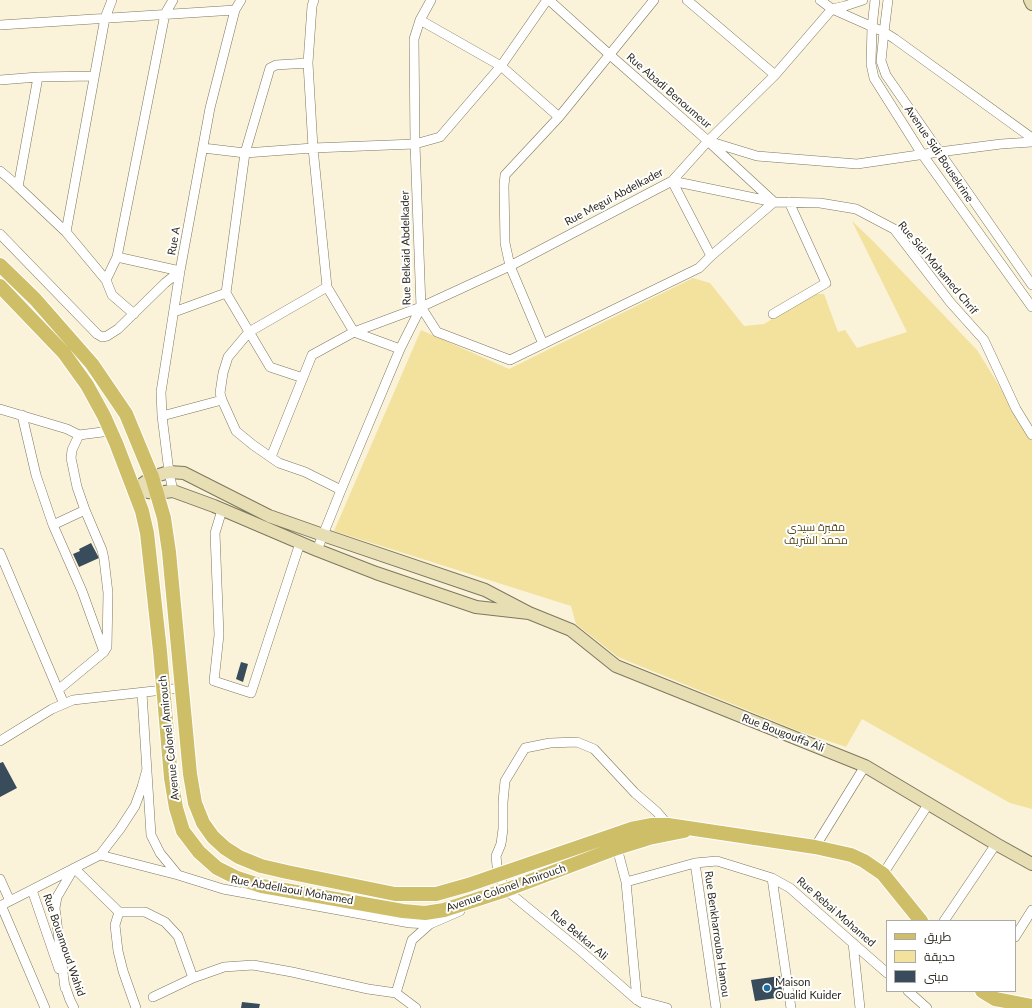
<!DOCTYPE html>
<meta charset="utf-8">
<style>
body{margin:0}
#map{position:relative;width:1032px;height:1008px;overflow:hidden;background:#faf3d9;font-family:Lato,Cairo,sans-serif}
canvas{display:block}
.legend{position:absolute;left:886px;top:920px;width:130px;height:72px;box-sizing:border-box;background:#fff;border:1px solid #abaaa6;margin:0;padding:5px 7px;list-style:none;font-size:12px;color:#2e2b21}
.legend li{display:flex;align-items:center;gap:8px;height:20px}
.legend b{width:20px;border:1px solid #abaaa6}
</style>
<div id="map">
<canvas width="1032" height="1008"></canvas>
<ul class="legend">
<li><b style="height:5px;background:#cfbe68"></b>طريق</li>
<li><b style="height:11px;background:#f3e19e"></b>حديقة</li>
<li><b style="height:11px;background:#384c5b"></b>مبنى</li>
</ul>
</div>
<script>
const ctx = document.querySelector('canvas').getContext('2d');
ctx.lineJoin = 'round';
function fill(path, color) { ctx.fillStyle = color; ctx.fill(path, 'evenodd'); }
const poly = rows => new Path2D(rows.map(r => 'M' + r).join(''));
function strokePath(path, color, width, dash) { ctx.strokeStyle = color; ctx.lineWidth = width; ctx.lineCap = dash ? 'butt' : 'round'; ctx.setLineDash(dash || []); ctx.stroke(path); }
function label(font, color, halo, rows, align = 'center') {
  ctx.font = font + ' Lato,Cairo,sans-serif'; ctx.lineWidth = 4; ctx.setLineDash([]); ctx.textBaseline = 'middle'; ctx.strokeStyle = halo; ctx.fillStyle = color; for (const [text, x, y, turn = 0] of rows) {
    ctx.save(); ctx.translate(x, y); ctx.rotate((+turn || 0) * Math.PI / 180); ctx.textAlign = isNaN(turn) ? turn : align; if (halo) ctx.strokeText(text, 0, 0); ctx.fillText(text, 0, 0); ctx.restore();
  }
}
fill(poly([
 [852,221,873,241,977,350,1032,439,1032,809,1010,803,862,719,846,747,796,730,618,657,576,624,571,606,334,531,421,330,509,369,693,278,710,283,744,326,764,324,813,294,824,294,838,332,845,330,857,348,907,332]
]), '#f3e19e');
fill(poly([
 [91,543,99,558,79,567,73,554,80,551,79,549],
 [241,662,248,664,243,682,236,679],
 [3,762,17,788,0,797,0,763],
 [780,976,783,997,755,1001,751,980],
 [242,1002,260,1004,259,1008,241,1008]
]), '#384c5b');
const street = poly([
 [314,0,312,6,308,63,313,148,327,287,354,332,400,349],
 [549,0,610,55,708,141,757,156,857,164,939,152,1001,144,1032,142],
 [687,0,775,75],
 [820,0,832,9,884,32,895,39,1032,138],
 [875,0,872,27,871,64,874,78,922,154,1032,307],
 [888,0,884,32,881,61,886,75,1032,285],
 [420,20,501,66,559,117],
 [0,25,235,10],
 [0,80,38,77,94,76],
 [203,148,245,153,313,148,415,144,440,137,501,66,547,0],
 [0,171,12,181,66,232,106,280,112,295,134,314],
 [672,181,774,202,820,203,856,209,894,229,950,302,984,340,1016,409,1032,435],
 [672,181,711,256],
 [18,187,38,77],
 [66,232,105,18,112,0],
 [0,234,97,334,102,337,107,336,118,329,165,283,180,271],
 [117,257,180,271],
 [106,280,117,257,165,14,173,0],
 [327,287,249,332,228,357,223,373,220,393,222,400,236,431,253,445,279,463,305,472,341,490],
 [421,307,437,332,510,360,699,268,711,256,774,202,710,143],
 [174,312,226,293],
 [773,314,826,283,789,202],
 [543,344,510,266,505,243,504,186,505,175,559,117,654,0],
 [303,378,270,367,226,293,245,153,270,68,276,65,308,63],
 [0,409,67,429,79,435],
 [22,415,36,475,53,525,82,591,104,652],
 [162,416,222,400],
 [271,457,312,355,354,332,421,307,510,266,672,181,708,141,775,75,832,9,845,6,863,0],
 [173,491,169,472,162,416,161,392,180,271,210,108,235,10,241,0],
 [222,510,215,533,219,635,214,681,251,693,300,543],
 [53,525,85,510],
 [317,550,341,490,400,349,421,307,415,144,414,39,420,20,431,0],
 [0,553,64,704],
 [58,690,104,652,107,647,108,593,104,559,102,550,85,510,77,487,71,458,72,450,79,435,110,431],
 [142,693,151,835,160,853,178,875],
 [0,741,52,709,73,700,181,688],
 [815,847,865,766],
 [617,848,626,882,637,1000,667,1008],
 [100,855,178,875,223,889,410,923,430,924,460,911],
 [695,863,716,1008],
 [883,874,929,803],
 [772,878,791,1008],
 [0,879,10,901],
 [626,882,695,863,717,861,772,878,790,888,887,973],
 [32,890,59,969],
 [1,905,45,1008],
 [0,906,100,855,120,829,135,806,142,787,147,769],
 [944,921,996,844],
 [1015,937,1032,910],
 [853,943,860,1008],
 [64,983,70,1000,74,1008],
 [65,988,55,908,57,897,74,868,119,912],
 [908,991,927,1008],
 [396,993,412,940,430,924],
 [153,997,193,978,224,967,253,965,292,972,368,989,396,993,416,1008],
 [136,1008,123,971,118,951,115,925,119,912,145,912,165,922,178,936,193,978],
 [650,1008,637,1000,582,952,506,890,498,875,496,856,501,844,503,829,503,802,505,781,525,748,550,743,577,742,594,749,635,793,657,812,668,825]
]);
const secondary = poly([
 [1030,0,1032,4],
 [529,613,476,607,376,573,317,550,214,506,173,491,156,493,134,490,152,477,169,472,184,473,269,516,323,535,485,590,529,613,571,630,616,666,865,766,996,844,1032,864]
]);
const primary = poly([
 [0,265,35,299,92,364,126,414,152,477,164,518,169,552,190,774,195,803,203,823,213,837,225,848,239,857,261,866,287,872,395,894,436,894,468,885,631,829,652,825,668,825,815,847,851,855,864,861,883,874,921,921],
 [0,286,64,353,87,385,104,416,116,443,134,490,142,511,147,533,160,651,171,778,176,808,183,831,199,852,217,868,237,878,262,886,403,911,425,913,444,910,506,890,617,848,649,838,684,831],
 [982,991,995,999,1032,1006]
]);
strokePath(street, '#7d775f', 10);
strokePath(secondary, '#7d775f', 14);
strokePath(primary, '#fff', 16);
strokePath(street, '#fff', 9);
strokePath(secondary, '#e7dfb3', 12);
strokePath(primary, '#cfbe68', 14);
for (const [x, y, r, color] of [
 [767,988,4,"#1f6d9f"]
]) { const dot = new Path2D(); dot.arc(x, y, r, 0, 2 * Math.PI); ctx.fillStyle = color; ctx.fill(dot); strokePath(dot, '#fff', 1.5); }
label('11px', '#2e2b21', '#fff', [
 ["Rue Abadi Benoumeur",669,91,41],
 ["Avenue Sidi Bousekrine",939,154,56],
 ["Rue Megui Abdelkader",614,197,-28],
 ["Rue A",174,241,-80],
 ["Rue Belkaid Abdelkader",406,248,-91],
 ["Rue Sidi Mohamed Chrif",938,268,50],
 ["Rue Bougouffa Ali",783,733,21],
 ["Avenue Colonel Amirouch",169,738,-96],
 ["Avenue Colonel Amirouch",506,888,-19],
 ["Rue Abdellaoui Mohamed",292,890,10],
 ["Rue Rebai Mohamed",836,912,41],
 ["Rue Benkharrouba Hamou",717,934,82],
 ["Rue Bekkar Ali",579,935,40],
 ["Rue Bouamoud Wahid",64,945,71]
]);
label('11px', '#53481c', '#fff', [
 ["مقبرة سيدي",816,527],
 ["محمد الشريف",816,540]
]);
label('11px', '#2e2b21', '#fff', [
 ["Maison",775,982],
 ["Oualid Kuider",775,995]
], 'left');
</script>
